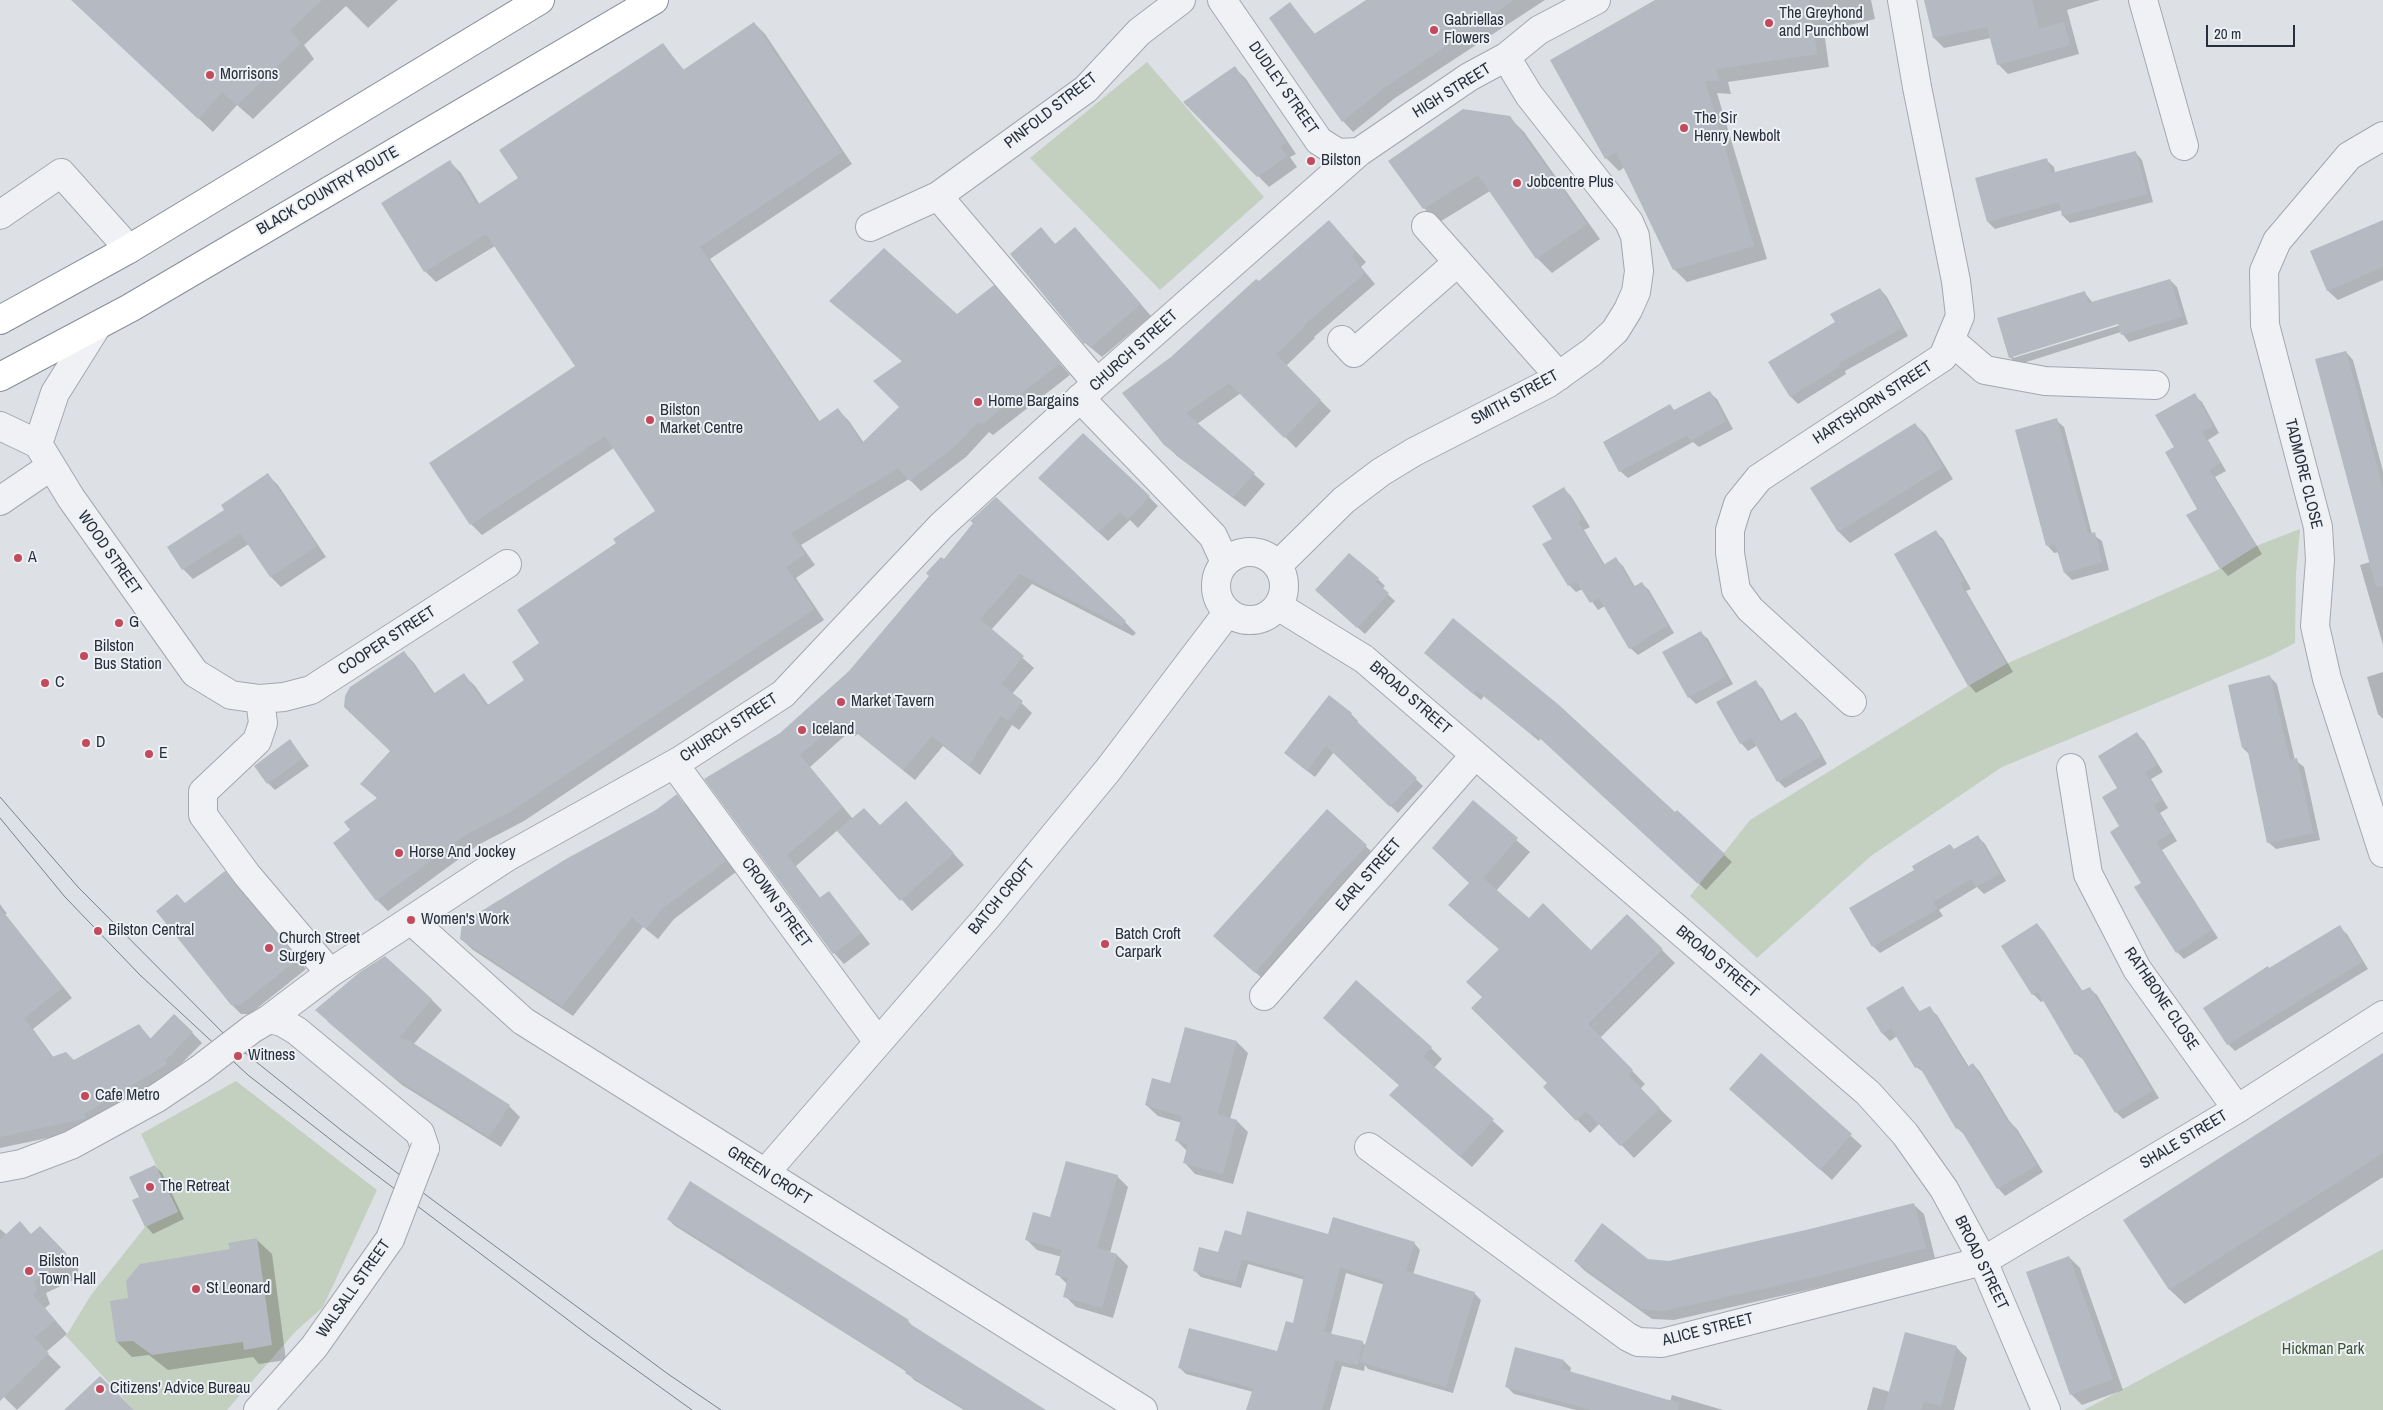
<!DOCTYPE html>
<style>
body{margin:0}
#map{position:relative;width:2383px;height:1410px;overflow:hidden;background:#dde1e6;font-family:"Archivo Narrow",sans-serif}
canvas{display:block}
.scale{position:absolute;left:2206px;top:25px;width:89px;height:22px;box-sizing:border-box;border:2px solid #282f3b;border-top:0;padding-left:6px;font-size:15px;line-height:18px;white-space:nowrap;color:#282f3b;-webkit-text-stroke:4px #edf0f4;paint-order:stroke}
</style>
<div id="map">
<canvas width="2383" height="1410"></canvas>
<div class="scale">20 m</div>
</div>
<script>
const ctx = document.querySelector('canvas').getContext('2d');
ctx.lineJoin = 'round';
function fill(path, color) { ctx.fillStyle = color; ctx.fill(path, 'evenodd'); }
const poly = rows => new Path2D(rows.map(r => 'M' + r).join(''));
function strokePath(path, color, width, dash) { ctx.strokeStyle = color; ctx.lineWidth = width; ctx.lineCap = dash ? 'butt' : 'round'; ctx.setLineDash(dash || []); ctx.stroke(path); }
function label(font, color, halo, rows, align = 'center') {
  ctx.font = font + ' "Archivo Narrow",sans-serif'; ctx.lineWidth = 4; ctx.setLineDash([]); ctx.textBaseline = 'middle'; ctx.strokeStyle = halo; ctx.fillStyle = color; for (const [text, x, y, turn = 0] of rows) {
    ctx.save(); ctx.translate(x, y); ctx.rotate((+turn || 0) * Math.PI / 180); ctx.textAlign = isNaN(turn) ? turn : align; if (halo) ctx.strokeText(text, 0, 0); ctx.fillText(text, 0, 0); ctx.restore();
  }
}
fill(poly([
 [1147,62,1264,197,1160,290,1030,158],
 [2300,529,2296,573,2295,643,2272,655,2002,767,1871,856,1757,958,1690,896,1750,820,1968,686,2006,664,2220,569,2256,546],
 [236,1081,377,1190,323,1307,295,1332,227,1410,134,1410,66,1336,91,1295,145,1227,178,1211,141,1134],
 [2383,1249,2383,1410,2084,1410]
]), '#c3cfbf');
fill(poly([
 [73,0,398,0,368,28,346,6,304,45,314,59,253,119,237,105,213,132],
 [1367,0,1545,0,1395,98,1353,132,1343,121,1290,4,1315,34],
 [1657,0,1871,0,1875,19,1824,31,1829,67,1728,82,1731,94,1717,93,1767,259,1687,282,1674,269,1625,167,1619,171,1606,158],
 [1926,0,2100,0,2067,10,2079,54,2008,74,1998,64,1991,38,1944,48,1934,38],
 [754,23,765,34,852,164,710,259,820,422,838,410,849,421,864,443,901,407,903,362,831,301,957,316,1004,298,1070,375,993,435,989,432,966,457,921,491,909,479,801,545,815,565,796,578,824,620,524,821,478,845,388,911,377,900,335,843,352,831,378,799,362,784,391,752,404,652,414,663,435,694,464,675,475,686,489,706,526,680,618,543,657,511,614,448,482,535,471,524,431,464,576,367,495,246,436,282,425,271,450,162,461,173,480,205,520,178,663,45,684,70],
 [1235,68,1246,79,1296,154,1290,157,1297,167,1269,187,1185,102],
 [1509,117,1524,132,1600,239,1552,273,1537,258,1490,191,1438,223,1424,208],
 [2135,152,2142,160,2153,202,2070,223,2063,216,2062,210,1995,229,1988,222,2046,160,2054,167,2055,173],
 [2383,221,2383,280,2338,300,2328,291,2312,252],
 [1329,222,1366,262,1361,267,1375,284,1314,337,1315,338,1286,366,1331,411,1296,448,1241,393,1197,424,1265,484,1245,507,1177,456,1165,444,1172,358],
 [1041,229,1056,245,1085,240,1151,316,1102,357,1085,343,1011,254],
 [2170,280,2177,287,2188,324,2129,342,2121,332,2017,365,2010,357,2084,292,2093,303],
 [2123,321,2124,324,2013,358,2013,356],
 [1880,289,1887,297,1908,336,1845,371,1846,374,1798,404,1791,397,1770,363,1836,322],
 [2346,352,2353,360,2383,471,2383,645,2360,565,2370,562],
 [1709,392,1717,399,1733,429,1699,447,1693,442,1628,478,1620,471,1670,406,1675,411],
 [2194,395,2202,402,2219,433,2208,440,2226,471,2215,477,2262,554,2228,576,2221,568,2175,448],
 [2056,420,2064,427,2092,534,2102,541,2109,570,2072,580,2065,573,2059,552,2054,553,2047,545],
 [1915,424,1926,435,1953,479,1850,543,1839,532,1812,488],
 [268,475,278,485,326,557,281,587,271,577,249,544,193,579,183,569,169,547,226,510],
 [1050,487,1149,497,1158,506,1138,528,1130,520,1108,541],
 [1564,489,1571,496,1590,527,1584,530,1605,565,1616,559,1623,566,1635,587,1641,583,1649,590,1674,633,1638,655,1630,648,1605,606,1598,610,1583,589,1576,592,1569,585,1553,539],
 [975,523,1125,622,1136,633,1133,636,1032,584,991,630,1034,668,1012,694,1032,713,1019,730,1012,725,980,775,943,746,915,780,858,734,855,736,849,732,810,767,853,819,880,826,917,814,964,865,912,911,838,830,796,866,821,899,829,893,839,904,870,944,844,964,834,953,706,779,781,734,850,672],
 [1936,532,1943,539,1971,589,1966,591,2013,672,1976,693,1969,685],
 [1378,579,1385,586,1382,589,1395,601,1365,634,1323,597],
 [1700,632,1708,639,1733,684,1696,704,1689,697],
 [1433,660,1675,814,1677,812,1732,862,1706,890,1541,738,1539,741,1484,696,1481,700],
 [2383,672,2383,719,2378,714,2367,677],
 [2270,677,2277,684,2295,760,2304,767,2320,840,2276,849,2268,842,2249,754,2243,748],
 [1755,682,1763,689,1782,723,1796,714,1803,721,1827,764,1785,788,1778,781,1758,745,1748,751,1741,743,1718,703],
 [1329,697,1351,714,1358,721,1357,723,1423,786,1398,813,1334,752,1315,777,1293,760],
 [2137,734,2144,741,2163,772,2151,779,2168,808,2160,813,2177,841,2162,850,2218,938,2184,959,2177,952,2143,883,2121,826,2119,788],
 [290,741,309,766,275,790,268,783],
 [677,796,688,807,736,872,674,919,658,939,643,927,573,1016,473,950,461,939],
 [1473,802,1530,852,1496,891,1529,920,1591,951,1627,915,1675,963,1600,1038,1645,1084,1640,1089,1672,1121,1634,1158,1600,1123,1590,1133,1545,1087,1549,1083,1483,997,1500,950,1463,918,1470,884],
 [1327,810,1373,853,1263,979,1222,943],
 [1978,837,1985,844,2006,881,1984,894,1977,887,1939,910,1943,916,1880,953,1873,946,1955,850],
 [234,882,306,969,250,1014,241,1014,232,1005],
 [0,904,7,914,5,914,72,998,33,1029,54,1058,74,1061,139,1025,151,1039,175,1015,202,1043,174,1071,95,1128,0,1148],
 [2037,924,2044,932,2083,992,2089,988,2097,995,2159,1098,2123,1119,2116,1112,2085,1061,2076,1054,2044,1000,2041,1002,2033,994,2003,946],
 [2339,927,2347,934,2368,969,2235,1051,2228,1044,2269,969],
 [1903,988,1920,1012,1929,1008,1937,1015,1969,1067,1973,1064,1980,1072,2010,1122,2017,1129,2043,1172,2005,1196,1998,1188,1965,1135,1957,1128,1925,1073,1916,1067,1897,1036,1890,1041,1883,1034,1868,1009],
 [431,999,442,1010,413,1045,509,1106,520,1117,501,1147,402,1085,327,1021],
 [1186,1029,1237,1042,1248,1053,1230,1119,1237,1121,1248,1132,1233,1184,1195,1174,1184,1162,1187,1151,1177,1141,1182,1123,1158,1116,1146,1105,1171,1085],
 [1335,1029,1431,1048,1442,1059,1434,1068,1504,1131,1472,1167,1402,1106,1400,1086],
 [1761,1054,1862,1146,1832,1180,1741,1099],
 [2383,1054,2383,1177,2185,1304,2170,1290,2125,1220],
 [155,1166,162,1173,184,1219,153,1234,146,1226,140,1197],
 [1117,1176,1128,1187,1110,1253,1117,1255,1128,1266,1113,1318,1076,1307,1065,1296,1068,1285,1057,1274,1062,1257,1037,1250,1026,1239,1051,1219],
 [690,1183,908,1321,915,1329,1044,1410,964,1410,914,1380,907,1372,675,1226,668,1219],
 [1913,1204,1924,1214,1935,1258,1830,1285,1674,1320,1652,1319,1585,1271,1575,1261,1648,1260,1669,1262,1810,1230],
 [20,1223,32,1235,53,1240,78,1267,78,1278,46,1293,50,1304,45,1308,67,1334,46,1352,61,1367,17,1410,0,1393,0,1229,7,1235],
 [1329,1235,1414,1243,1420,1250,1413,1275,1474,1293,1481,1300,1453,1393,1368,1369,1365,1365,1364,1371,1342,1366,1330,1410,1250,1410,1253,1392,1186,1374,1180,1368,1277,1353,1294,1325,1305,1280,1248,1264,1241,1288,1201,1277,1194,1270,1241,1236],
 [1346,1273,1385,1285,1366,1346,1362,1342,1331,1335],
 [257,1240,272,1254,286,1360,259,1364,253,1357,168,1370,149,1355,132,1357,117,1342,130,1299],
 [2069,1257,2080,1268,2123,1390,2082,1405,2071,1394],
 [1956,1347,1967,1358,1954,1410,1867,1410,1873,1387,1890,1392],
 [1564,1361,1571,1368,1570,1373,1670,1402,1672,1395,1723,1410,1576,1410,1514,1394,1506,1386]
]), '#0003');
fill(poly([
 [71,0,322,0,290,30,301,43,237,105,222,92,198,119],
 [1366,0,1514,0,1384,88,1342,122,1269,18,1290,2,1314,34],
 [1655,0,1809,0,1817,54,1716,69,1719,81,1705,81,1754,246,1673,270,1616,152,1605,159,1550,60],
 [1924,0,2032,0,2039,29,2064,22,2070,45,1997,65,1987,27,1933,38],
 [754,22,842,152,700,247,818,422,838,408,862,443,899,407,873,381,902,361,829,301,884,248,957,314,994,285,1060,363,981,425,978,422,955,446,910,481,898,468,791,533,805,554,786,567,814,609,513,810,467,834,376,901,333,843,350,830,344,822,377,798,360,784,390,751,344,707,345,696,350,687,404,651,433,694,464,673,486,706,524,680,512,662,539,643,517,610,616,543,613,539,655,511,605,436,470,525,429,463,575,366,486,234,424,272,381,203,450,160,477,205,518,178,499,150,663,43,683,70],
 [1235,66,1286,143,1280,146,1287,156,1257,177,1183,102],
 [1463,109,1510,116,1587,224,1536,259,1478,175,1423,209,1388,161],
 [2136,151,2147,194,2062,216,2059,202,1987,222,1975,178,2047,158,2051,173],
 [1329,220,1356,251,1351,256,1365,273,1304,325,1305,326,1276,354,1321,400,1284,438,1229,383,1186,413,1255,473,1233,497,1164,445,1122,393,1171,357,1256,279,1259,281],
 [2383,220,2383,267,2327,291,2310,251],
 [1041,227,1055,244,1075,227,1141,304,1091,347,1086,342,1084,344,1010,254],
 [2170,279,2182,317,2121,335,2118,324,2009,358,1997,318,2085,291,2088,303],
 [1880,288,1902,328,1839,363,1840,366,1790,397,1768,362,1835,322,1830,314],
 [2346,351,2383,489,2383,586,2376,587,2315,359],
 [1710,391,1726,421,1690,441,1687,435,1619,472,1603,442,1670,404,1674,410],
 [2195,393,2213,426,2202,432,2220,463,2209,470,2256,546,2220,569,2186,515,2197,509,2165,452,2174,447,2155,415],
 [2057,418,2088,534,2095,532,2102,562,2064,573,2055,544,2046,546,2015,430],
 [1915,423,1943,467,1838,532,1810,488],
 [1083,433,1150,496,1128,519,1120,512,1098,532,1038,478],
 [268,473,317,546,270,577,240,533,182,570,167,547,224,510,221,505],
 [1564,487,1583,519,1578,522,1603,565,1616,557,1633,587,1642,582,1668,625,1629,649,1599,598,1590,603,1576,581,1568,586,1542,544,1552,539,1532,506],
 [996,497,1126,621,1122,626,1020,574,980,619,1024,656,1001,684,1023,701,1008,721,1001,715,969,765,932,736,903,770,847,724,844,726,838,722,800,755,843,807,787,855,819,898,829,891,861,933,833,954,704,779,780,733,849,671,929,576,926,573,941,557,944,559,973,523,970,521],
 [1936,530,1964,581,1960,583,2006,664,1968,686,1894,554],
 [1349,553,1379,578,1376,582,1389,593,1357,628,1315,590],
 [1453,618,1559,705,1675,812,1677,810,1725,854,1698,884,1533,732,1531,734,1476,690,1473,694,1424,653],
 [1701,631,1726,676,1688,698,1662,652],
 [2270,675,2290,760,2297,758,2313,833,2267,843,2247,747,2242,748,2228,685],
 [1756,680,1779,722,1796,712,1821,756,1777,782,1752,738,1740,744,1716,702],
 [1329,695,1352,713,1350,715,1417,778,1390,807,1326,746,1307,771,1284,753],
 [2137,732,2157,765,2145,772,2162,801,2154,805,2171,833,2156,842,2212,930,2176,953,2134,887,2141,883,2110,832,2119,826,2102,797,2117,788,2098,756],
 [290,739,303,758,267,784,254,766],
 [677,794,726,861,663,908,646,929,632,917,562,1006,460,939,462,923,566,859,656,810],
 [1473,800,1518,838,1483,878,1529,918,1543,903,1591,950,1627,914,1663,949,1588,1024,1633,1070,1628,1075,1660,1108,1620,1146,1586,1111,1576,1121,1543,1087,1547,1083,1471,1008,1482,997,1466,982,1499,949,1448,905,1469,883,1432,848],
 [906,801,954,853,900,901,837,831,864,808,880,825],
 [1327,809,1367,845,1337,877,1255,973,1213,936],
 [1978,835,2000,874,1976,887,1971,879,1933,902,1937,909,1872,947,1849,908,1914,870,1912,866,1950,844,1954,849],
 [225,871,298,959,240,1005,231,1005,156,911,177,894,185,903],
 [0,909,63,987,24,1018,52,1057,66,1052,74,1060,139,1024,150,1039,174,1014,193,1032,165,1061,167,1064,84,1114,86,1118,0,1137],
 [2037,923,2081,991,2090,987,2152,1091,2115,1113,2079,1053,2075,1055,2038,992,2032,995,2001,946],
 [2340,925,2362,962,2227,1045,2203,1008,2268,966,2269,968],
 [385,956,432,999,399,1038,410,1041,510,1105,489,1137,389,1074,315,1010,360,972],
 [1356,980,1432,1047,1423,1057,1494,1119,1460,1157,1389,1095,1399,1085,1323,1018],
 [1903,986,1918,1012,1930,1006,1967,1067,1973,1063,2008,1122,2010,1121,2037,1165,1997,1189,1959,1127,1956,1129,1919,1066,1915,1068,1891,1028,1882,1034,1866,1008],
 [1185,1027,1237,1041,1217,1114,1237,1120,1223,1174,1183,1163,1188,1144,1175,1141,1182,1116,1145,1105,1152,1078,1170,1083],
 [1761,1053,1852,1134,1820,1170,1729,1089],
 [2383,1053,2383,1153,2169,1290,2123,1220],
 [1066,1161,1118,1175,1097,1248,1117,1254,1102,1308,1063,1297,1068,1278,1055,1275,1062,1250,1025,1240,1033,1212,1050,1217],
 [155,1165,178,1212,145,1227,132,1200,139,1197,129,1177],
 [690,1181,909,1320,907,1322,1046,1410,967,1410,905,1373,907,1370,824,1320,825,1319,743,1269,745,1267,667,1219],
 [1914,1203,1926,1248,1819,1276,1663,1311,1641,1309,1574,1261,1602,1223,1648,1259,1669,1261,1810,1229],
 [1247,1211,1328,1234,1333,1217,1415,1242,1406,1271,1475,1292,1446,1387,1360,1362,1384,1281,1340,1267,1324,1332,1363,1341,1358,1365,1335,1360,1322,1410,1246,1410,1253,1388,1178,1368,1189,1328,1277,1351,1286,1321,1293,1323,1304,1276,1242,1259,1235,1282,1193,1271,1199,1247,1218,1252,1225,1230,1241,1235],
 [20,1221,31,1234,40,1226,66,1253,66,1265,34,1280,37,1291,33,1295,55,1320,34,1338,49,1353,0,1401,0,1240],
 [257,1238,272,1345,244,1350,243,1342,152,1355,133,1341,116,1342,110,1301,128,1298,126,1281,140,1264,230,1249,228,1243],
 [2069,1256,2113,1379,2070,1395,2026,1272],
 [1905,1332,1957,1346,1941,1406,1924,1401,1921,1410,1884,1410],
 [1515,1347,1564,1360,1562,1369,1679,1403,1678,1410,1593,1410,1505,1387],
 [100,1376,134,1410,64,1410]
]), '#b5bac2');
const street = poly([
 [1222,0,1319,141,1338,153,1359,152],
 [2143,0,2184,146],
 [2383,136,2349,156,2277,241,2264,271,2265,325,2318,527,2320,560,2315,626,2327,679,2383,853],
 [0,215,61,173,129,249],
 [1426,226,1559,376],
 [870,227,938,196],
 [1342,340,1354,353,1458,262],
 [1950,340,1985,370,2045,381,2155,385],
 [1097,383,938,196,1086,89,1139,32,1181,0],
 [1080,398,1213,536,1225,562],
 [0,426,38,444,71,498,195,673,231,695,260,699,284,697,311,690,507,564],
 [38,444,55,393,97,326],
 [0,501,50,467],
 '1216 586a34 34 0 1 1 68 0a34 34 0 1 1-68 0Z',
 [1278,565,1344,500,1381,472,1414,452,1547,384,1592,352,1615,331,1628,310,1636,292,1639,271,1635,236,1629,222,1529,95,1506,57],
 [1278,606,1364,659,1868,1093,1905,1134,1944,1189,1983,1261,2046,1410],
 [260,699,263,723,257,741,203,792,203,815,247,875,330,973],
 [1852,702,1750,609,1736,590,1730,553,1730,530,1738,504,1759,478,1943,357,1960,316,1956,281,1917,87,1902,0],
 [674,764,878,1042],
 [2071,768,2088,874,2137,969,2237,1109],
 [411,920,523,1021,1143,1410],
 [1264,996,1475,755],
 [269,1019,282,1022,297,1031,420,1133,425,1148],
 [252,1029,269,1019,330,973,507,857,681,760,783,694,941,526,1097,383,1359,152,1469,77,1506,57,1539,30,1596,0],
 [1369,1147,1628,1337,1638,1342,1662,1343,1983,1261,2237,1109,2383,1015],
 [0,1168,21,1164,71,1145,157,1098,200,1069],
 [765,1173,987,917,1108,770,1228,612],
 [258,1410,314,1347,390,1239]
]);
const highway = poly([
 [0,320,129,249,540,0],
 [0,377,130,308,654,0]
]);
strokePath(street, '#a3a8af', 30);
strokePath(highway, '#868e9b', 30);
strokePath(street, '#f0f1f5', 28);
strokePath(highway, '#fff', 28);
strokePath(poly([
 [0,797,78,887,234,1044,341,1130,430,1198,668,1374,721,1410],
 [0,818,65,897,140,975,248,1075,371,1171,592,1338,692,1410]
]), '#78808e', 1);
const streetBridge = poly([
 [200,1069,252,1029],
 [390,1239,425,1148]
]);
strokePath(streetBridge, '#a3a8af', 30, []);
strokePath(streetBridge, '#f0f1f5', 28);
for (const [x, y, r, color] of [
 [1769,23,5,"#c34a5b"],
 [1434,30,5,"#c34a5b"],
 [210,75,5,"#c34a5b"],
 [1684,128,5,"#c34a5b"],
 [1311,161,5,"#c34a5b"],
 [1517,183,5,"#c34a5b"],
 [978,402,5,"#c34a5b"],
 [650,420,5,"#c34a5b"],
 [18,558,5,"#c34a5b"],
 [119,623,5,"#c34a5b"],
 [84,656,5,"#c34a5b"],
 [45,683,5,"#c34a5b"],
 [841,702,5,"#c34a5b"],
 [802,730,5,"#c34a5b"],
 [86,743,5,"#c34a5b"],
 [149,754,5,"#c34a5b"],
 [399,853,5,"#c34a5b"],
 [411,920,5,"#c34a5b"],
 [98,931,5,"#c34a5b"],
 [1105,944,5,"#c34a5b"],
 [269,948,5,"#c34a5b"],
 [238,1056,5,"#c34a5b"],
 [85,1096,5,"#c34a5b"],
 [150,1187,5,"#c34a5b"],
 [29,1271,5,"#c34a5b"],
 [196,1289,5,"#c34a5b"],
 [100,1389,5,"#c34a5b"]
]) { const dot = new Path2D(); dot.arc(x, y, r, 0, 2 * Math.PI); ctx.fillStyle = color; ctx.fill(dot); strokePath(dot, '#edf0f4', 2); }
label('16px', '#282f3b', '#edf0f4', [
 ["The Greyhond",1779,14],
 ["and Punchbowl",1779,32],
 ["Gabriellas",1444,21],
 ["Flowers",1444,39],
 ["Morrisons",220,75],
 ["The Sir",1694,119],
 ["Henry Newbolt",1694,137],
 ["Bilston",1321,161],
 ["Jobcentre Plus",1527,183],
 ["Home Bargains",988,402],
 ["Bilston",660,411],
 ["Market Centre",660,429],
 ["A",28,558],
 ["G",129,623],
 ["Bilston",94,647],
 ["Bus Station",94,665],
 ["C",55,683],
 ["Market Tavern",851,702],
 ["Iceland",812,730],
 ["D",96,743],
 ["E",159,754],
 ["Horse And Jockey",409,853],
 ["Women's Work",421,920],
 ["Bilston Central",108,931],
 ["Batch Croft",1115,935],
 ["Carpark",1115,953],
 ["Church Street",279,939],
 ["Surgery",279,957],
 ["Witness",248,1056],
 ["Cafe Metro",95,1096],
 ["The Retreat",160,1187],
 ["Bilston",39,1262],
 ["Town Hall",39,1280],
 ["St Leonard",206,1289],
 ["Citizens' Advice Bureau",110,1389]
], 'left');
label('16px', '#282f3b', '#edf0f4', [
 ["DUDLEY STREET",1283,88,55],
 ["HIGH STREET",1452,91,-32],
 ["PINFOLD STREET",1051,111,-38],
 ["BLACK COUNTRY ROUTE",328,191,-30],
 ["CHURCH STREET",1134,351,-42],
 ["SMITH STREET",1515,398,-29],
 ["HARTSHORN STREET",1873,403,-33],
 ["TADMORE CLOSE",2303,474,76],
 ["WOOD STREET",109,553,55],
 ["COOPER STREET",387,641,-33],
 ["BROAD STREET",1410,698,41],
 ["CHURCH STREET",729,728,-33],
 ["EARL STREET",1369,875,-49],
 ["BATCH CROFT",1002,897,-50],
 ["CROWN STREET",776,903,54],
 ["BROAD STREET",1717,962,40],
 ["RATHBONE CLOSE",2161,999,56],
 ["SHALE STREET",2184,1140,-31],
 ["GREEN CROFT",769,1176,32],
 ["BROAD STREET",1981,1263,64],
 ["WALSALL STREET",354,1289,-55],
 ["ALICE STREET",1708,1330,-14]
]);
label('16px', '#3c5636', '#edf0f4', [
 ["Hickman Park",2323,1350]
]);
</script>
